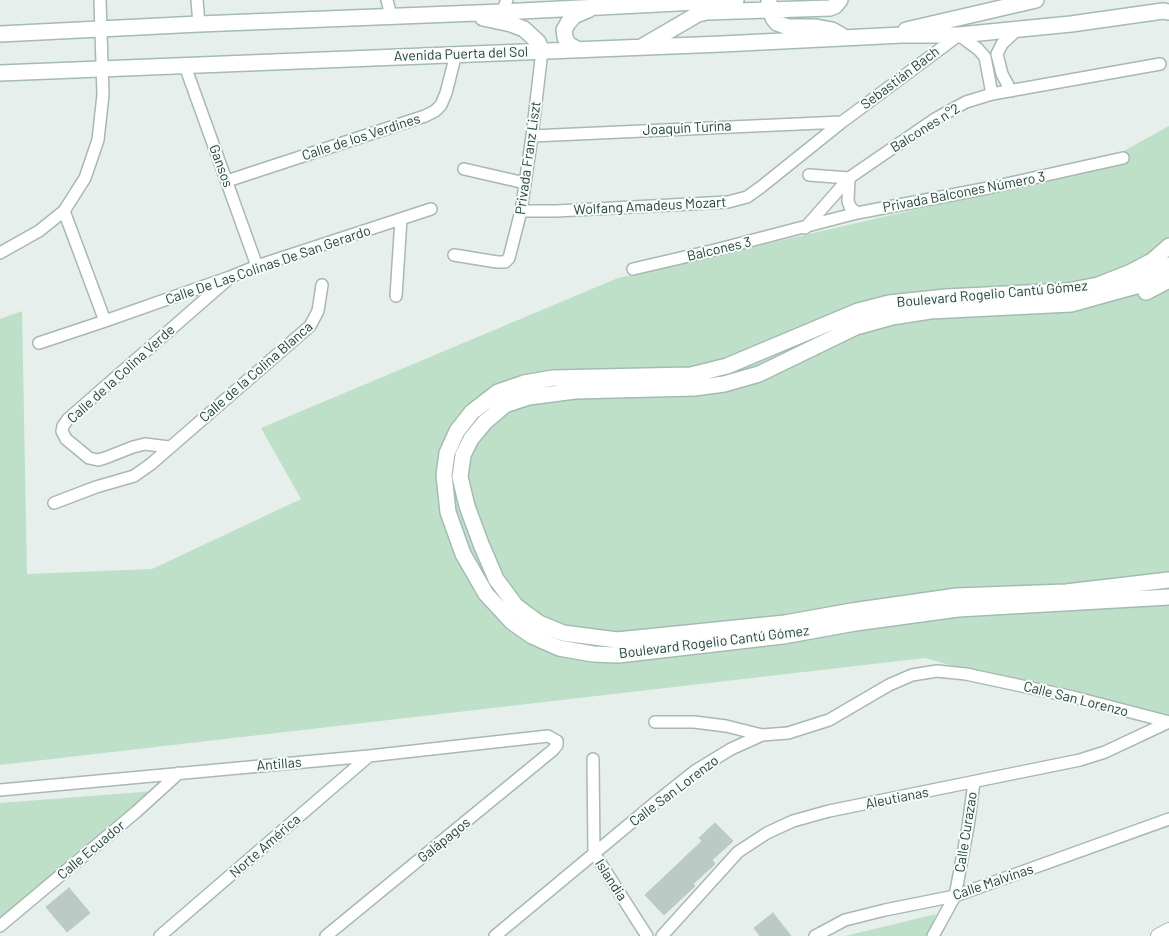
<!DOCTYPE html>
<meta charset="utf-8">
<style>
body{margin:0}
canvas{display:block;background:#e6efeb}
</style>
<canvas width="1169" height="936"></canvas>
<script>
const ctx = document.querySelector('canvas').getContext('2d');
ctx.lineJoin = 'round';
function fill(path, color) { ctx.fillStyle = color; ctx.fill(path, 'evenodd'); }
const poly = rows => new Path2D(rows.map(r => 'M' + r).join(''));
function strokePath(path, color, width, dash) { ctx.strokeStyle = color; ctx.lineWidth = width; ctx.lineCap = dash ? 'butt' : 'round'; ctx.setLineDash(dash || []); ctx.stroke(path); }
function label(font, color, halo, rows, align = 'center') {
  ctx.font = font + ' Barlow,sans-serif'; ctx.lineWidth = 4; ctx.setLineDash([]); ctx.textBaseline = 'middle'; ctx.strokeStyle = halo; ctx.fillStyle = color; for (const [text, x, y, turn = 0] of rows) {
    ctx.save(); ctx.translate(x, y); ctx.rotate((+turn || 0) * Math.PI / 180); ctx.textAlign = isNaN(turn) ? turn : align; if (halo) ctx.strokeText(text, 0, 0); ctx.fillText(text, 0, 0); ctx.restore();
  }
}
fill(poly([
 [1169,126,1169,723,1163,726,925,658,0,765,0,319,22,311,27,574,152,569,301,499,261,428,618,278,1091,169],
 [154,791,0,920,0,803],
 [936,914,928,936,845,936]
]), '#bfe0c8');
const building = poly([
 [715,823,733,841,712,860,715,864,693,884,695,886,664,915,645,895,702,841,699,838,715,823],
 [69,888,90,913,67,932,46,907,69,888],
 [773,913,791,936,760,936,754,928,773,913]
]);
fill(building, '#bbcac4');
strokePath(building, '#b8c9c2', 1);
const minor = poly([
 [197,0,199,24],
 [387,0,391,16],
 [502,12,507,0],
 [185,66,257,266],
 [1011,91,1002,74,997,54,1002,44,1018,29],
 [532,136,842,122],
 [464,169,525,183],
 [809,175,849,178,848,201,850,207,857,213],
 [227,181,425,116,435,111,441,105,446,93,456,54],
 [64,211,105,321],
 [521,211,556,211,728,202,747,197,761,187,842,122,959,35,978,49,985,57,992,94],
 [805,228,849,178,935,119,966,102,992,94,1160,64],
 [0,253,39,231,64,211,85,178,98,140,103,95,100,0],
 [454,255,497,262,505,262,509,258,521,211,532,136,542,51],
 [633,269,719,249,857,213,988,188,1123,158],
 [396,296,401,219],
 [39,343,105,321,230,277,257,266,431,209],
 [169,447,145,444,133,447,105,458,98,460,89,458,66,439,62,431,63,426,68,419,226,281],
 [54,503,96,487,134,476,151,464,310,326,318,311,322,285],
 [655,722,694,722,726,726,762,735],
 [593,759,594,853,647,936],
 [0,790,369,756,548,736,557,741,557,745,553,750,326,936],
 [0,926,136,812,179,773],
 [160,936,369,756],
 [495,936,656,802,695,771,731,749,762,735,788,733,829,720,889,685,912,675,937,671,966,674,1073,697,1169,722],
 [662,936,738,852,767,833,793,821,829,811,1080,760,1105,752,1169,722],
 [815,936,845,920,885,910,955,896,1169,819],
 [933,936,955,896,968,827,974,782]
]);
const tertiary = poly([
 [1158,936,1169,930]
]);
const secondary = poly([
 [769,2,773,18,777,23,788,27,816,27,832,30,841,35],
 [483,18,511,24,524,29,538,42,542,51],
 [906,30,1036,0],
 [0,34,199,24,502,12,736,0],
 [643,46,698,14,707,12,830,8,835,6,840,0],
 [577,49,568,44,565,37,564,30,568,23,574,16,590,9],
 [0,73,722,44,902,35,959,35,1071,24,1163,11,1169,12],
 [1169,246,1152,261,1131,272,1098,285,1067,291,946,297,889,303,858,311,727,366,691,375,553,378,524,383,498,392,472,412,457,431,447,453,444,475,448,512,463,554,486,594,512,622,532,636,559,648,593,654,618,655,783,636,855,623,958,609,1169,597],
 [1169,265,1159,274,1136,286,1071,304,930,311,892,317,856,327,759,374,724,384,694,388,575,391,529,397,505,405,485,422,471,439,463,455,460,477,467,506,481,544,496,579,516,606,539,623,563,633,617,640,785,623,852,611,957,596,1066,592,1169,580],
 [1146,292,1169,280]
]);
strokePath(minor, '#a8b8b2', 14);
strokePath(tertiary, '#a8b8b2', 16);
strokePath(secondary, '#a4bbb3', 18);
strokePath(minor, '#fff', 11);
strokePath(tertiary, '#fff', 14);
strokePath(secondary, '#fff', 15);
label('14px', '#24423a', '#f7fbf9', [
 ["Avenida Puerta del Sol",461,54,-2],
 ["Sebastián Bach",900,78,-37],
 ["Joaquín Turína",687,128,-3],
 ["Balcones n°2",925,128,-32],
 ["Calle de los Verdines",361,137,-18],
 ["Privada Franz Liszt",528,158,-82],
 ["Gansos",221,166,70],
 ["Privada Balcones Número 3",964,192,-11],
 ["Wolfang Amadeus Mozart",650,206,-3],
 ["Balcones 3",719,249,-13],
 ["Calle De Las Colinas De San Gerardo",268,265,-19],
 ["Boulevard Rogelio Cantú Gómez",992,294,-5],
 ["Calle de la Colina Blanca",256,372,-41],
 ["Calle de la Colina Verde",121,374,-42],
 ["Boulevard Rogelio Cantú Gómez",714,642,-7],
 ["Calle San Lorenzo",1076,699,14],
 ["Antillas",279,764,-5],
 ["Calle San Lorenzo",674,791,-37],
 ["Aleutianas",897,798,-11],
 ["Calle Curazao",966,832,-81],
 ["Galápagos",444,840,-39],
 ["Norte América",265,846,-41],
 ["Calle Ecuador",91,850,-40],
 ["Islandia",611,880,57],
 ["Calle Malvinas",993,882,-19]
]);
</script>
